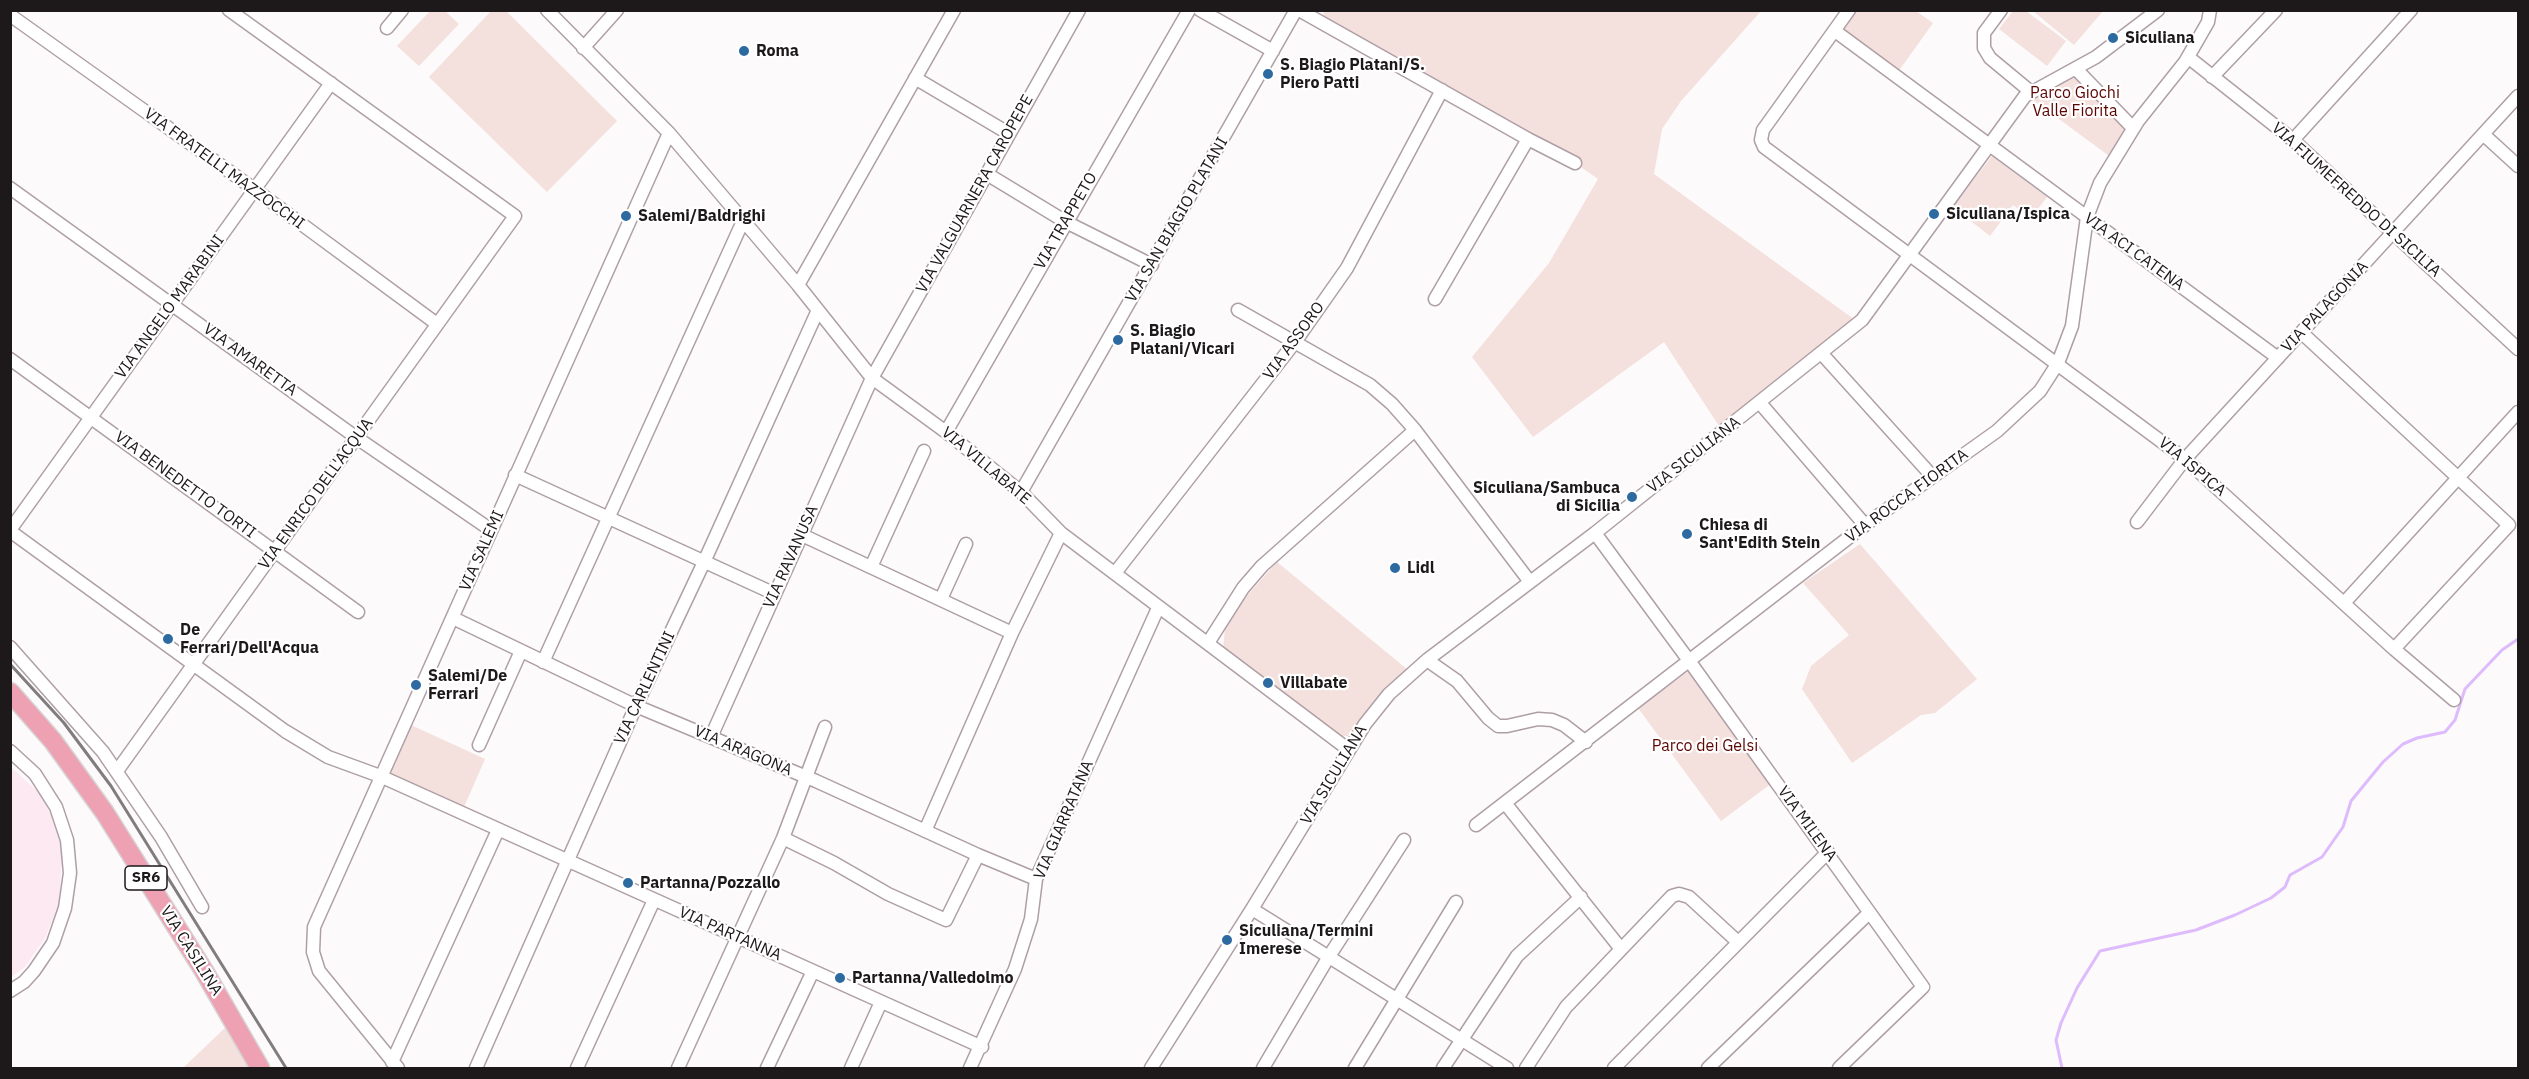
<!DOCTYPE html>
<style>
body{margin:0}
#map{position:relative;width:2529px;height:1079px;overflow:hidden;background:#fdfafb;font-family:"IBM Plex Sans",sans-serif}
canvas{display:block}
.frame{position:absolute;inset:0;border:12px solid #1d181a;pointer-events:none}
</style>
<div id="map">
<canvas width="2529" height="1079"></canvas>
<div class="frame"></div>
</div>
<script>
const ctx = document.querySelector('canvas').getContext('2d');
ctx.lineJoin = 'round';
function fill(path, color) { ctx.fillStyle = color; ctx.fill(path, 'evenodd'); }
const poly = rows => new Path2D(rows.map(r => 'M' + r).join(''));
function strokePath(path, color, width, dash) { ctx.strokeStyle = color; ctx.lineWidth = width; ctx.lineCap = dash ? 'butt' : 'round'; ctx.setLineDash(dash || []); ctx.stroke(path); }
function label(font, color, halo, rows, align = 'center') {
  ctx.font = font + ' "IBM Plex Sans",sans-serif'; ctx.lineWidth = 4.5; ctx.setLineDash([]); ctx.textBaseline = 'middle'; ctx.strokeStyle = halo; ctx.fillStyle = color; for (const [text, x, y, turn = 0] of rows) {
    ctx.save(); ctx.translate(x, y); ctx.rotate((+turn || 0) * Math.PI / 180); ctx.textAlign = isNaN(turn) ? turn : align; if (halo) ctx.strokeText(text, 0, 0); ctx.fillText(text, 0, 0); ctx.restore();
  }
}
fill(poly([
 [10,766,40,794,57,826,62,855,59,904,45,938,25,967,11,977]
]), '#fce9f1');
fill(poly([
 [492,10,506,11,617,121,547,192,429,77],
 [1324,10,1761,11,1681,101,1662,129,1654,174,1855,320,1723,432,1664,342,1533,437,1472,357,1549,263,1598,179,1575,163,1323,24],
 [430,11,445,11,459,24,419,66,397,46],
 [1856,11,1916,11,1933,23,1898,72,1840,31],
 [2013,11,2026,11,2066,41,2047,66,1999,29],
 [2033,11,2103,11,2074,45],
 [2078,74,2132,128,2112,158,2033,100],
 [1992,156,2047,197,2031,218,2013,205,1990,236,1953,207],
 [1860,544,1977,679,1935,713,1921,715,1852,763,1802,689,1811,666,1849,635,1803,583],
 [1277,562,1408,670,1350,736,1334,736,1223,649,1225,628,1244,599],
 [1689,671,1772,783,1721,821,1638,708],
 [411,725,485,759,464,807,389,773],
 [227,1026,252,1068,183,1068]
]), '#f4e0dc');
strokePath(poly([
 [2062,1068,2056,1040,2061,1023,2077,988,2100,951,2196,930,2235,915,2271,898,2285,887,2290,875,2322,857,2343,827,2351,801,2383,762,2403,744,2417,738,2445,732,2455,720,2465,689,2502,650,2518,639]
]), '#debbfc', 3);
const street = poly([
 [547,10,669,133,798,285,872,378,946,432,1021,492,1061,533,1349,750],
 [1200,10,1273,51],
 [1299,10,1528,139,1575,163],
 [1849,10,1763,130,1761,140,1764,147,2185,459,2394,649,2454,700],
 [2001,10,1984,33,1984,48,1990,58,2031,92],
 [10,15,254,189,437,324],
 [387,28,402,10],
 [1835,31,2278,358],
 [583,48,617,10],
 [2188,57,2293,140,2518,349],
 [2076,69,2133,128],
 [2212,77,2276,10],
 [915,78,1008,133],
 [2483,134,2518,166],
 [2293,140,2411,10],
 [987,174,1066,222,1152,265],
 [10,188,357,438,491,530],
 [798,285,954,10],
 [1435,299,1528,139],
 [1238,310,1370,385,1392,404,1415,430,1530,582],
 [2302,333,2509,525,2394,649],
 [1822,354,1932,476],
 [10,359,358,612],
 [1760,403,1865,525],
 [946,432,1189,10],
 [515,475,775,594],
 [1021,492,1296,10],
 [2137,522,2185,459,2518,96],
 [10,530,331,83],
 [10,531,285,731,328,757,380,776,982,1047],
 [1595,533,1690,662,1923,987,1839,1068],
 [802,535,1012,633],
 [871,567,924,451],
 [1115,573,1295,342,1347,268,1442,90],
 [941,599,966,544],
 [2344,603,2518,412],
 [453,618,636,706,816,781,978,855,1036,879],
 [1208,643,1243,588,1262,566,1415,430],
 [10,647,103,752,161,837,202,907],
 [1427,660,1457,681,1488,718,1498,726,1507,726,1538,719,1552,720,1564,725,1586,742],
 [543,662,743,221],
 [711,737,872,378,1079,10],
 [479,745,521,651],
 [10,751,35,774,56,807,67,840,70,873,65,908,53,943,34,971,24,982,10,991],
 [117,771,515,216,229,10],
 [1505,803,1621,949],
 [1476,825,1865,525,1997,431,2040,391,2058,363,2072,326,2087,217,2100,183,2138,121,2185,62,2208,22,2210,10],
 [925,831,1012,633,1061,533],
 [783,838,834,863,888,894,946,920,978,855],
 [1252,909,1507,1068],
 [392,1062,498,830],
 [398,1068,319,971,313,952,314,927,669,133],
 [476,1068,636,706,704,562,818,310],
 [577,1068,654,900],
 [678,1068,783,838,825,727],
 [767,1068,813,971],
 [851,1068,881,1002],
 [970,1068,1015,969,1031,919,1036,879,1158,608],
 [1151,1068,1252,909,1365,724,1389,694,1427,660,1595,533,1862,320,2025,96,2096,57,2158,10],
 [1263,1068,1328,958,1404,840],
 [1355,1068,1456,902],
 [1443,1068,1517,956,1581,897],
 [1526,1068,1566,1007,1672,896,1679,894,1689,897,1738,942],
 [1614,1068,1828,852],
 [1708,1068,1869,913]
]);
const primary = poly([
 [10,692,53,741,105,813,204,971,260,1068]
]);
strokePath(street, '#ae9fa6', 15);
strokePath(primary, '#d6d5d6', 21);
strokePath(street, '#fff', 12);
strokePath(primary, '#eea1b2', 18);
strokePath(poly([
 [10,664,64,723,111,786,286,1068]
]), '#817d7e', 3);
for (const [x, y, r, color] of [
 [2113,38,6,"#2c6aa0"],
 [744,51,6,"#2c6aa0"],
 [1268,74,6,"#2c6aa0"],
 [1934,214,6,"#2c6aa0"],
 [626,216,6,"#2c6aa0"],
 [1118,340,6,"#2c6aa0"],
 [1632,497,6,"#2c6aa0"],
 [1687,534,6,"#2c6aa0"],
 [1395,568,6,"#2c6aa0"],
 [168,639,6,"#2c6aa0"],
 [1268,683,6,"#2c6aa0"],
 [416,685,6,"#2c6aa0"],
 [628,883,6,"#2c6aa0"],
 [1227,940,6,"#2c6aa0"],
 [840,978,6,"#2c6aa0"]
]) { const dot = new Path2D(); dot.arc(x, y, r, 0, 2 * Math.PI); ctx.fillStyle = color; ctx.fill(dot); strokePath(dot, '#fff', 2); }
for (const [x, y, w] of [
 [146,878,42]
]) { const box = new Path2D(); box.roundRect(x - w / 2, y - 12, w, 24, 4.5); ctx.fillStyle = '#fff'; ctx.fill(box); strokePath(box, '#1d181a', 1.5); }
label('bold 15px', '#1d181a', null, [
 ["SR6",146,878]
]);
label('bold 16px', '#1d181a', '#fff', [
 ["Siculiana",2125,38],
 ["Roma",756,51],
 ["S. Biagio Platani/S.",1280,65],
 ["Piero Patti",1280,83],
 ["Siculiana/Ispica",1946,214],
 ["Salemi/Baldrighi",638,216],
 ["S. Biagio",1130,331],
 ["Platani/Vicari",1130,349],
 ["Siculiana/Sambuca",1620,488,"right"],
 ["di Sicilia",1620,506,"right"],
 ["Chiesa di",1699,525],
 ["Sant'Edith Stein",1699,543],
 ["Lidl",1407,568],
 ["De",180,630],
 ["Ferrari/Dell'Acqua",180,648],
 ["Salemi/De",428,676],
 ["Ferrari",428,694],
 ["Villabate",1280,683],
 ["Partanna/Pozzallo",640,883],
 ["Siculiana/Termini",1239,931],
 ["Imerese",1239,949],
 ["Partanna/Valledolmo",852,978]
], 'left');
label('16px', '#5d0503', '#fff', [
 ["Parco Giochi",2075,93],
 ["Valle Fiorita",2075,111],
 ["Parco dei Gelsi",1705,746]
]);
label('16px', '#1d181a', '#fff', [
 ["VIA FRATELLI MAZZOCCHI",224,169,36],
 ["VIA VALGUARNERA CAROPEPE",975,194,-61],
 ["VIA FIUMEFREDDO DI SICILIA",2356,200,42],
 ["VIA SAN BIAGIO PLATANI",1177,220,-60],
 ["VIA TRAPPETO",1066,221,-60],
 ["VIA ACI CATENA",2134,252,36],
 ["VIA ANGELO MARABINI",170,307,-54],
 ["VIA PALAGONIA",2325,307,-47],
 ["VIA ASSORO",1294,341,-54],
 ["VIA AMARETTA",250,360,36],
 ["VIA SICULIANA",1694,455,-38],
 ["VIA VILLABATE",986,466,40],
 ["VIA ISPICA",2192,467,40],
 ["VIA BENEDETTO TORTI",185,485,36],
 ["VIA ENRICO DELL'ACQUA",316,494,-54],
 ["VIA ROCCA FIORITA",1907,496,-36],
 ["VIA SALEMI",482,551,-66],
 ["VIA RAVANUSA",791,557,-66],
 ["VIA CARLENTINI",645,688,-65],
 ["VIA ARAGONA",743,751,23],
 ["VIA SICULIANA",1334,775,-59],
 ["VIA GIARRATANA",1064,820,-67],
 ["VIA MILENA",1807,824,54],
 ["VIA PARTANNA",730,934,24],
 ["VIA CASILINA",191,951,58]
]);
</script>
